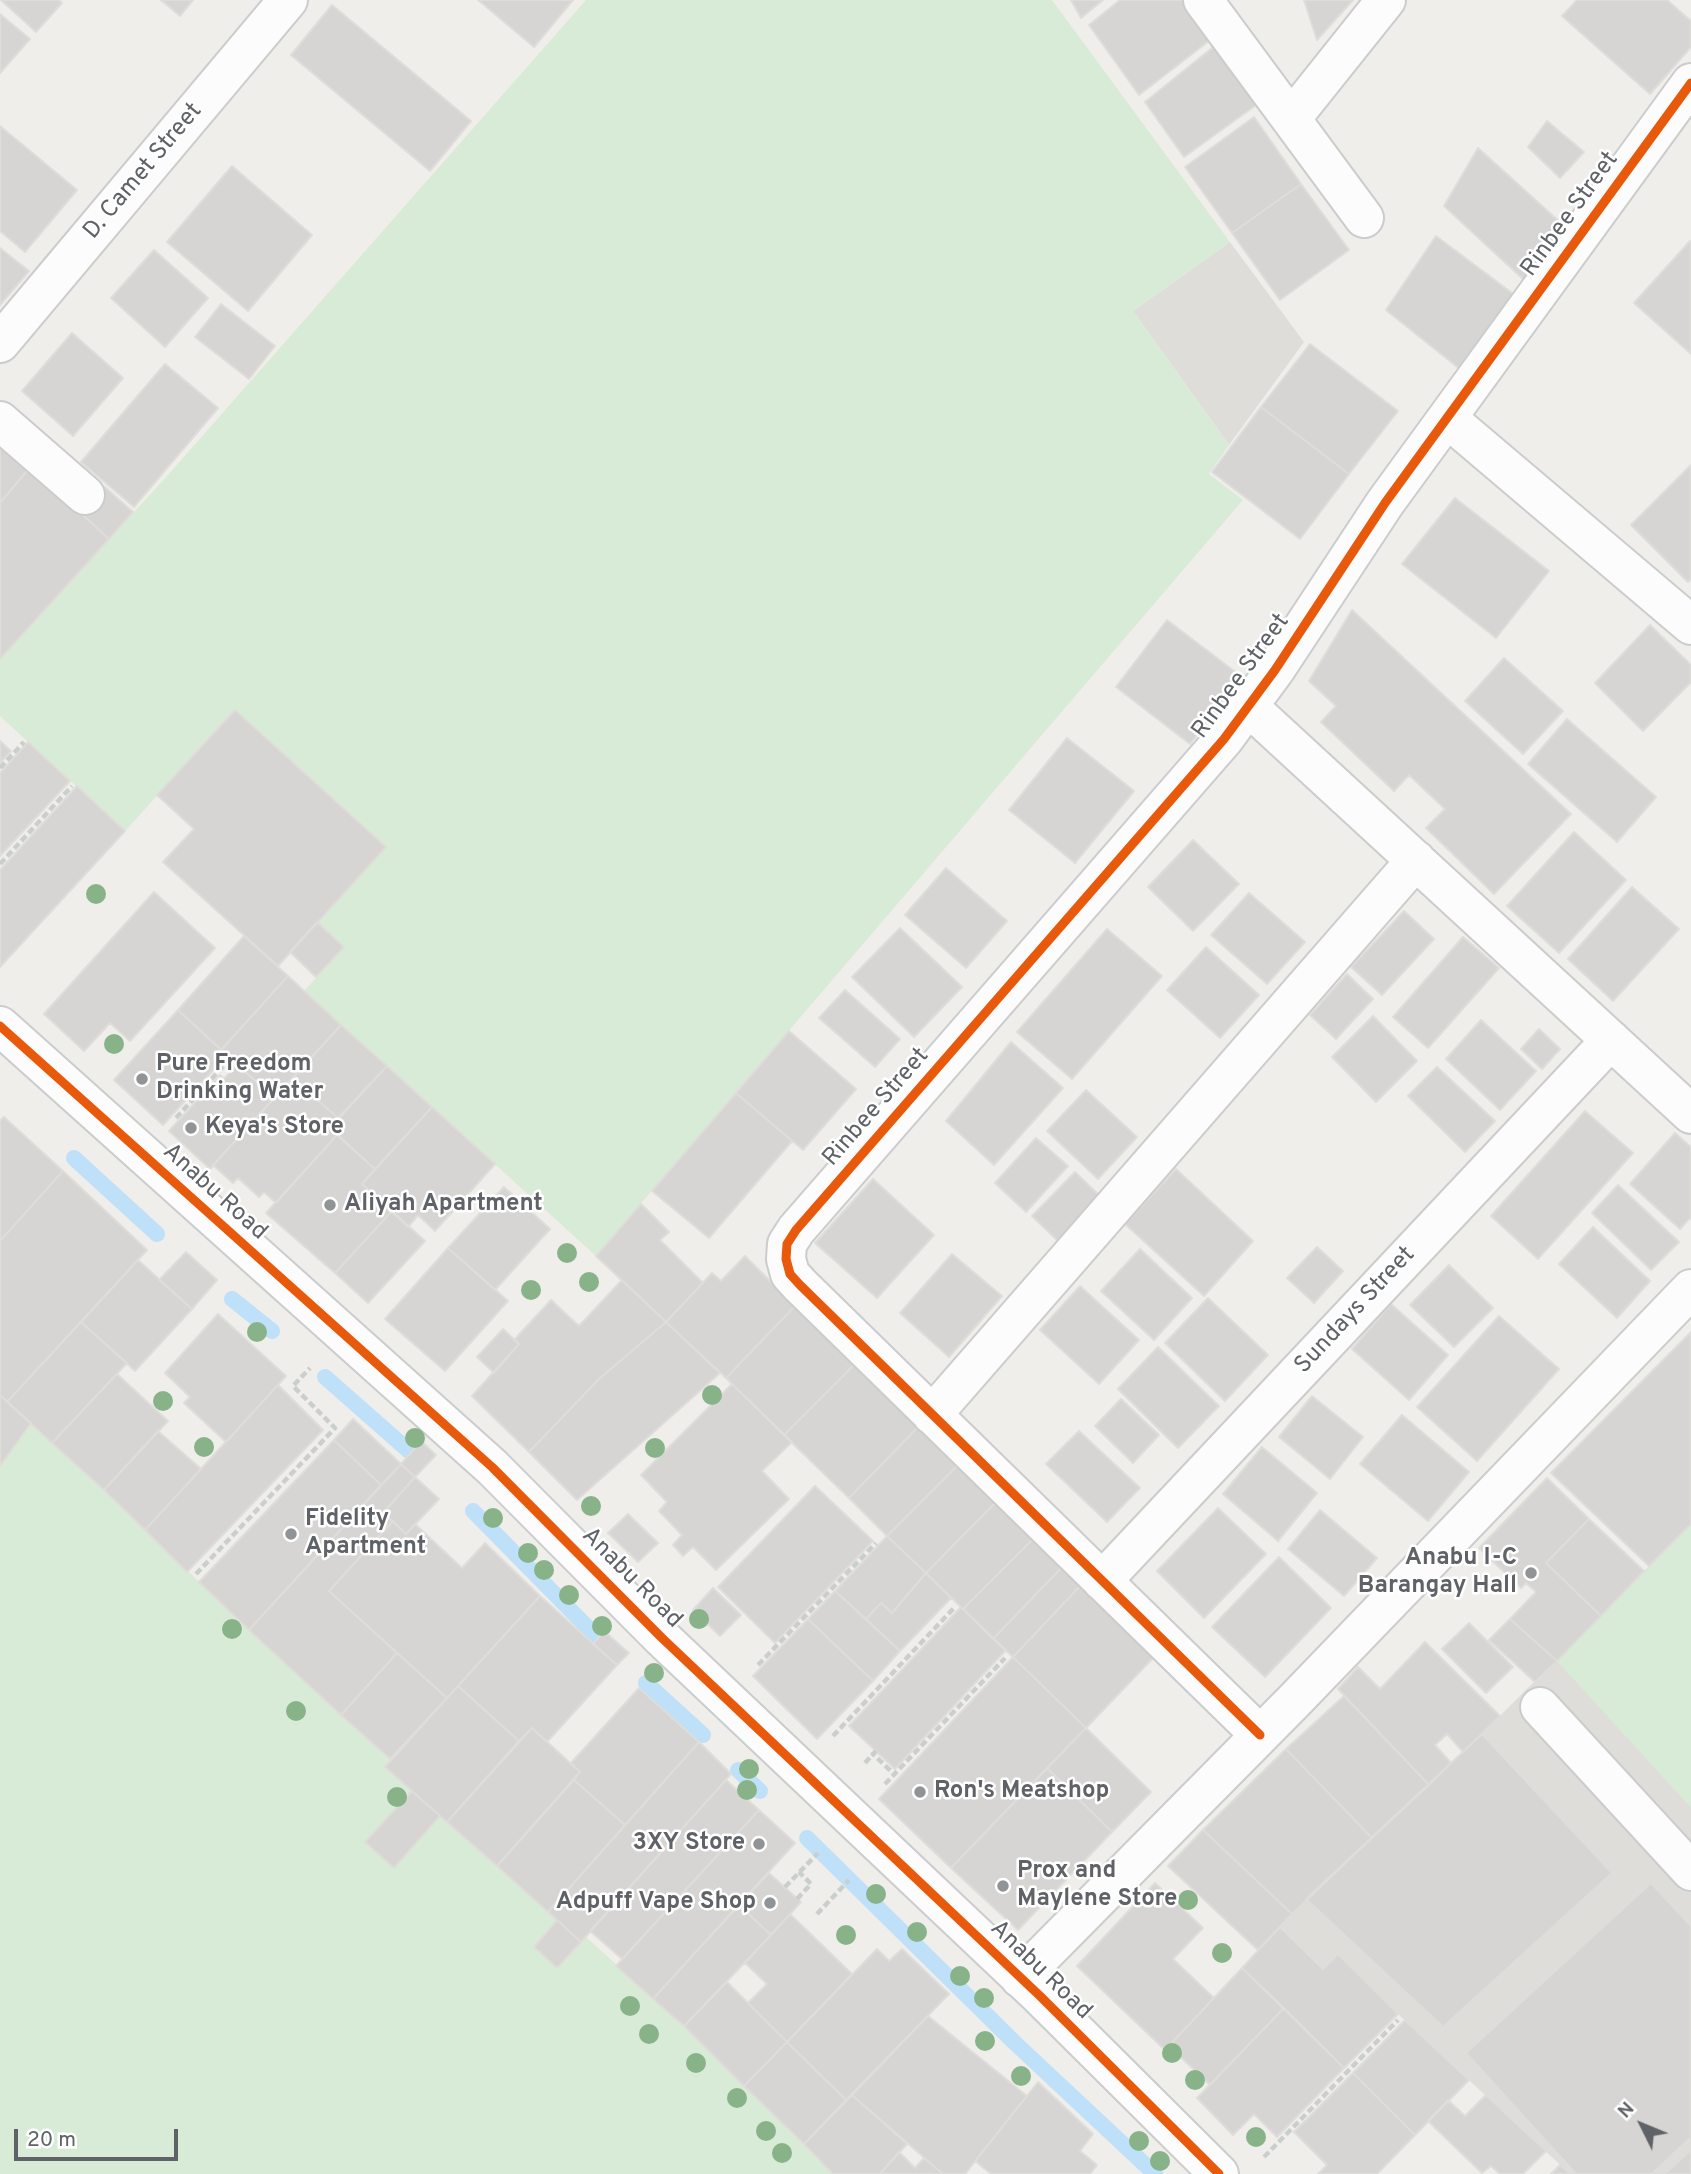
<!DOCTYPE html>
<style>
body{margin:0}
#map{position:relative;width:1691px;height:2174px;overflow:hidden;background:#efeeea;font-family:Overpass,sans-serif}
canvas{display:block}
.north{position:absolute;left:1607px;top:2090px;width:70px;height:70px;-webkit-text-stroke:5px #fff;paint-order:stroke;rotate:313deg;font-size:19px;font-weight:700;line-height:28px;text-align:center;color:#5f6368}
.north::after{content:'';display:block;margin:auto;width:24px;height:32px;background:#5f6368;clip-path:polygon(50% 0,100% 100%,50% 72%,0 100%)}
.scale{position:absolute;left:14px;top:2129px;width:164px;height:32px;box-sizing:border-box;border:4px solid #5f6368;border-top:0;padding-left:9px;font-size:21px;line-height:24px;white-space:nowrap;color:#5f6368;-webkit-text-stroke:5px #fff;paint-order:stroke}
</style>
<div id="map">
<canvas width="1691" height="2174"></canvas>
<div class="north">N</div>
<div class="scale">20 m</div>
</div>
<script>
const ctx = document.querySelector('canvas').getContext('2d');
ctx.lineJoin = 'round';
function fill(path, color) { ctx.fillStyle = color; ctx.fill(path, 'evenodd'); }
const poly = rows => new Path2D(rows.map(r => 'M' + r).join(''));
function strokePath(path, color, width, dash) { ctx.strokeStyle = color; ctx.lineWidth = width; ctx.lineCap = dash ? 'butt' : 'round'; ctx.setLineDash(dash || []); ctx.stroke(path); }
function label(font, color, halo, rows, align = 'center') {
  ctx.font = font + ' Overpass,sans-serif'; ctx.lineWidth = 5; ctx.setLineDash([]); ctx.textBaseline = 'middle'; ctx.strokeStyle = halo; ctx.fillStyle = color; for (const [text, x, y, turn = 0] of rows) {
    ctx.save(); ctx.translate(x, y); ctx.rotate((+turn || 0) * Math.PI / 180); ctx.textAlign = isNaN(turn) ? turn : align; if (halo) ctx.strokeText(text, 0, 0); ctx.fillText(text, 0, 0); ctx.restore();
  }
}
fill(poly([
 [1230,242,1304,342,1229,445,1133,311],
 [1691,1524,1691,2174,1570,2174,1398,2014,1339,1954,1323,1969,1280,1927,1306,1899,1482,1734]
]), '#dfddda');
fill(poly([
 [586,0,1052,0,1230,242,1133,311,1229,445,1209,474,1243,500,596,1256,304,991,344,947,317,922,386,846,235,710,125,831,0,716,0,659,168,475],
 [31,1423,104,1490,249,1630,390,1759,385,1767,581,1941,586,1937,684,2026,833,2174,0,2174,0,1466],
 [1691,1524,1691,1808,1557,1661]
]), '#d8ebd6');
strokePath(poly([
 [74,1158,157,1234],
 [232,1299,272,1331],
 [325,1377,409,1451],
 [473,1511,597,1637],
 [646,1683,703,1735],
 [738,1770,760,1791],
 [807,1838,1015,2043,1155,2174]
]), '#bfe0f9', 16);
const building = poly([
 [1,0,59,0,62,3,36,32,1,0],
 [161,0,193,0,180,16,161,0],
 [478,0,573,0,534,47,478,0],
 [1071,0,1103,0,1081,18,1071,0],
 [1120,0,1186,0,1214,37,1139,95,1089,25,1120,0],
 [1304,0,1353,0,1317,40,1304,0],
 [1577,0,1667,0,1691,21,1691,47,1650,94,1562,16,1577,0],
 [332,5,471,121,430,171,291,55,332,5],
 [0,14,30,39,0,73,0,14],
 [1217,44,1259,103,1184,157,1145,102,1217,44],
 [1254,117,1301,184,1232,233,1185,167,1254,117],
 [1547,121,1584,152,1560,178,1528,147,1547,121],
 [0,126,77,190,25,252,0,231,0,126],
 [1478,148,1562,224,1524,280,1444,206,1478,148],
 [232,166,312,235,248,311,167,242,232,166],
 [1301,184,1349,250,1280,300,1232,233,1301,184],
 [1436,236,1516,296,1461,370,1386,310,1436,236],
 [1690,241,1691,242,1691,354,1634,303,1690,241],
 [0,248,29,271,0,305,0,248],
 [154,250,208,298,165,347,111,298,154,250],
 [221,304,275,346,249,379,195,337,221,304],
 [72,333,123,378,73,436,22,391,72,333],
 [1310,344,1398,411,1349,474,1261,407,1310,344],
 [165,364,218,408,134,507,81,462,165,364],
 [1261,407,1349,474,1300,539,1212,472,1261,407],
 [0,440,30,467,0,503,0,440],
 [1691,465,1691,579,1688,582,1631,525,1691,465],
 [30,467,109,539,0,659,0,503,30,467],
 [105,487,133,512,109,539,81,513,105,487],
 [1455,498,1549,571,1496,638,1402,564,1455,498],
 [1352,610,1571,814,1494,894,1426,828,1445,809,1409,775,1394,791,1321,722,1336,706,1309,681,1352,610],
 [1167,620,1242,677,1190,744,1116,687,1167,620],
 [1650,625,1691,665,1691,682,1643,731,1595,683,1650,625],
 [1504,658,1563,711,1523,754,1465,701,1504,658],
 [235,710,386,847,278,966,163,862,194,829,157,795,235,710],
 [1567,719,1656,797,1617,842,1528,764,1567,719],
 [1067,738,1134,791,1075,863,1009,810,1067,738],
 [0,741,11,751,0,763,0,741],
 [28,742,70,781,0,856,0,773,28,742],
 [77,786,125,831,0,967,0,870,77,786],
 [1574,832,1626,880,1559,953,1507,906,1574,832],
 [1193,840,1239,884,1193,931,1148,887,1193,840],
 [946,868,1007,921,966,968,905,915,946,868],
 [1632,887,1679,929,1613,1001,1568,959,1632,887],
 [154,892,215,948,130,1041,110,1023,84,1051,44,1014,154,892],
 [1249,893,1305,942,1267,984,1211,935,1249,893],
 [1404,911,1434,939,1382,995,1351,967,1404,911],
 [317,922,344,947,316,977,290,952,317,922],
 [900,928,962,987,914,1037,852,977,900,928],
 [1107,929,1162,976,1072,1079,1017,1032,1107,929],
 [244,936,288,976,221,1050,178,1010,244,936],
 [1463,937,1499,968,1428,1048,1393,1017,1463,937],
 [1206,947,1259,995,1220,1038,1167,990,1206,947],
 [1347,974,1373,999,1336,1039,1310,1015,1347,974],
 [288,976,341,1025,274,1098,221,1050,288,976],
 [845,990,900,1039,875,1067,819,1018,845,990],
 [178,1010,227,1055,163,1125,114,1080,178,1010],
 [1373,1016,1417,1061,1376,1102,1332,1057,1373,1016],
 [1481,1020,1536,1071,1500,1110,1446,1059,1481,1020],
 [341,1025,387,1066,338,1118,293,1078,341,1025],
 [1539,1029,1560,1049,1542,1069,1521,1049,1539,1029],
 [789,1031,856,1089,803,1150,736,1093,789,1031],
 [1011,1042,1063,1088,994,1165,946,1121,1011,1042],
 [237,1064,274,1098,210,1169,169,1131,220,1075,224,1079,237,1064],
 [387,1066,432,1107,375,1169,330,1128,387,1066],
 [1437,1067,1495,1121,1465,1152,1408,1096,1437,1067],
 [293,1078,338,1118,330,1128,337,1135,276,1203,264,1192,259,1197,238,1178,233,1183,213,1165,293,1078],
 [1086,1090,1137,1137,1098,1179,1047,1131,1086,1090],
 [736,1093,792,1141,709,1238,652,1191,736,1093],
 [432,1107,495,1164,435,1231,418,1215,408,1227,362,1184,432,1107],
 [1585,1111,1633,1153,1538,1259,1491,1216,1585,1111],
 [4,1117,63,1171,0,1241,0,1121,4,1117],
 [1675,1133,1691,1147,1691,1217,1680,1229,1630,1184,1675,1133],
 [337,1135,375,1169,362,1184,392,1211,335,1273,266,1213,337,1135],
 [1036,1138,1068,1166,1026,1212,995,1183,1036,1138],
 [1176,1169,1253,1241,1204,1296,1125,1224,1176,1169],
 [63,1171,147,1250,7,1402,0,1395,0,1241,63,1171],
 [1075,1172,1102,1198,1059,1242,1032,1216,1075,1172],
 [873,1179,934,1235,877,1298,815,1243,873,1179],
 [1618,1185,1679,1242,1651,1270,1592,1213,1618,1185],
 [504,1187,550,1229,495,1290,448,1248,504,1187],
 [641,1204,669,1232,660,1240,703,1283,666,1322,596,1256,641,1204],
 [392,1211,425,1241,368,1303,335,1273,392,1211],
 [1593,1227,1650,1281,1617,1318,1559,1264,1593,1227],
 [1317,1247,1343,1271,1314,1303,1287,1278,1317,1247],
 [448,1248,508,1301,445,1371,385,1319,448,1248],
 [1140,1249,1192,1298,1154,1340,1101,1291,1140,1249],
 [186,1252,217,1280,192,1309,159,1280,186,1252],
 [952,1254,1002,1296,949,1357,900,1313,952,1254],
 [745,1256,795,1306,726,1378,666,1322,712,1273,721,1281,745,1256],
 [138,1260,192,1309,135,1371,81,1322,138,1260],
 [1449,1265,1493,1308,1454,1347,1410,1305,1449,1265],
 [622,1280,666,1322,599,1379,529,1452,472,1396,519,1344,514,1340,551,1300,579,1326,622,1280],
 [1080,1286,1139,1340,1099,1384,1040,1330,1080,1286],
 [1208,1298,1268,1355,1225,1401,1165,1343,1208,1298],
 [1391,1304,1448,1355,1409,1400,1352,1349,1391,1304],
 [795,1306,855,1364,784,1435,726,1378,795,1306],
 [218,1314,286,1376,226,1442,184,1403,190,1397,165,1373,218,1314],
 [1499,1316,1559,1369,1477,1461,1417,1407,1499,1316],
 [81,1322,127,1363,52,1443,7,1402,81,1322],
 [666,1322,720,1373,577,1500,529,1452,599,1379,666,1322],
 [503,1329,519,1344,494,1373,477,1357,503,1329],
 [1691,1332,1691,1524,1649,1566,1551,1473,1691,1332],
 [1158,1347,1219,1406,1178,1448,1118,1389,1158,1347],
 [855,1364,919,1426,849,1498,784,1435,855,1364],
 [117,1374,168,1421,104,1490,52,1443,117,1374],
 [732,1384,792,1442,762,1471,789,1499,716,1570,693,1547,683,1556,673,1545,682,1535,659,1511,667,1502,641,1475,732,1384],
 [278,1385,323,1430,187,1572,145,1530,278,1385],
 [0,1395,31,1423,0,1466,0,1395],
 [1312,1396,1363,1437,1330,1479,1279,1437,1312,1396],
 [1121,1399,1159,1435,1133,1463,1095,1426,1121,1399],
 [1402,1415,1469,1472,1428,1521,1360,1464,1402,1415],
 [353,1419,401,1464,381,1485,334,1440,353,1419],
 [919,1426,959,1464,887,1536,849,1498,919,1426],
 [158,1431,201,1469,145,1530,104,1490,158,1431],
 [1079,1431,1140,1488,1107,1522,1046,1464,1079,1431],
 [334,1440,381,1485,249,1630,199,1582,334,1440],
 [421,1441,436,1455,415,1477,401,1464,421,1441],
 [1262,1447,1317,1493,1278,1541,1223,1494,1262,1447],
 [401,1464,415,1477,383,1513,393,1521,329,1591,397,1653,341,1715,249,1630,401,1464],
 [959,1464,997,1501,926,1573,887,1536,959,1464],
 [415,1477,439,1499,406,1534,383,1513,415,1477],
 [1547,1478,1589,1519,1546,1563,1601,1616,1557,1661,1510,1619,1536,1592,1526,1583,1521,1588,1479,1548,1547,1478],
 [815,1486,873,1541,775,1643,718,1587,815,1486],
 [997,1501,1034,1538,963,1609,926,1573,997,1501],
 [1218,1508,1266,1554,1204,1618,1157,1571,1218,1508],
 [1320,1510,1377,1558,1344,1596,1288,1549,1320,1510],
 [628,1514,658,1543,638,1562,608,1533,628,1514],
 [1589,1519,1644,1571,1601,1616,1546,1563,1589,1519],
 [393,1521,406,1534,415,1524,462,1568,485,1543,540,1596,447,1698,329,1591,393,1521],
 [887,1536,926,1573,892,1613,881,1603,866,1619,835,1591,887,1536],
 [1034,1538,1063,1566,993,1639,963,1609,1034,1538],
 [1279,1557,1331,1608,1265,1677,1212,1627,1279,1557],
 [1063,1566,1082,1584,1013,1657,993,1639,1063,1566],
 [926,1573,951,1598,900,1651,866,1619,881,1603,892,1613,926,1573],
 [1082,1584,1155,1656,1086,1728,1013,1657,1082,1584],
 [713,1588,741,1615,720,1636,693,1610,713,1588],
 [835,1591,900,1651,873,1681,808,1619,835,1591],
 [540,1596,617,1665,547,1742,532,1728,519,1741,458,1686,540,1596],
 [961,1607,1006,1650,895,1769,849,1726,961,1607],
 [808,1619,873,1681,817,1739,753,1676,808,1619],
 [1510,1619,1557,1661,1535,1682,1489,1640,1510,1619],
 [1469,1623,1513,1667,1486,1693,1442,1649,1469,1623],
 [604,1631,629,1653,617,1665,593,1644,604,1631],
 [1425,1642,1500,1716,1463,1752,1447,1734,1435,1745,1451,1763,1429,1785,1338,1689,1358,1667,1380,1689,1425,1642],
 [397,1653,447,1698,390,1759,341,1715,397,1653],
 [1013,1657,1086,1728,951,1868,879,1799,1013,1657],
 [458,1686,519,1741,447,1822,385,1767,458,1686],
 [639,1688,699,1742,625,1825,574,1780,580,1772,571,1763,639,1688],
 [1344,1696,1429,1785,1372,1838,1286,1749,1344,1696],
 [532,1728,580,1772,497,1866,447,1822,532,1728],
 [1086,1728,1151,1792,1112,1832,1047,1768,1086,1728],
 [1482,1734,1612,1873,1443,2027,1306,1899,1482,1734],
 [699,1742,731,1774,581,1942,548,1912,699,1742],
 [1286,1749,1372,1838,1292,1914,1203,1830,1286,1749],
 [1047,1768,1112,1832,1018,1930,951,1868,1047,1768],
 [574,1780,625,1825,548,1912,497,1866,574,1780],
 [726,1780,759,1810,622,1959,590,1931,726,1780],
 [412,1791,440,1816,394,1868,365,1842,412,1791],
 [759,1810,795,1843,653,1999,616,1966,759,1810],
 [1203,1830,1292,1914,1258,1950,1168,1866,1203,1830],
 [769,1873,801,1902,771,1935,739,1905,769,1873],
 [1155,1883,1203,1928,1173,1959,1214,1998,1165,2050,1077,1966,1155,1883],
 [1651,1883,1691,1926,1691,2137,1652,2174,1576,2174,1466,2053,1651,1883],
 [739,1905,771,1935,684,2026,653,1999,739,1905],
 [790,1914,852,1974,787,2042,748,2003,767,1984,745,1963,790,1914],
 [557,1920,581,1942,557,1968,534,1947,557,1920],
 [1280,1927,1323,1969,1338,1954,1398,2014,1344,2068,1242,1968,1280,1927],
 [877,1949,889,1961,902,1949,949,1994,846,2100,787,2042,877,1949],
 [1242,1968,1284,2008,1210,2085,1169,2046,1242,1968],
 [727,1982,787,2042,744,2086,684,2026,727,1982],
 [1284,2008,1344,2068,1277,2137,1254,2114,1233,2135,1197,2098,1284,2008],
 [928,2016,1027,2096,965,2174,943,2174,852,2095,928,2016],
 [1405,2020,1469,2080,1415,2135,1353,2073,1405,2020],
 [787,2042,846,2100,804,2144,744,2086,787,2042],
 [1353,2073,1415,2135,1377,2174,1318,2174,1327,2165,1294,2132,1353,2073],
 [1038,2082,1093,2134,1080,2151,1097,2165,1090,2174,991,2174,975,2161,1038,2082],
 [852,2095,907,2144,880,2174,833,2174,804,2144,852,2095],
 [1486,2095,1546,2151,1523,2174,1500,2174,1491,2166,1482,2173,1428,2121,1448,2100,1465,2116,1486,2095],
 [1691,2150,1691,2174,1665,2174,1691,2150],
 [899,2152,915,2168,924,2158,943,2174,880,2174,899,2152],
 [1560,2165,1570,2174,1551,2174,1560,2165]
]);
fill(building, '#d6d5d3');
strokePath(building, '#deddd9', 2);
const minor = poly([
 [1203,0,1364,218],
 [1291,119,1386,0],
 [0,343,288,0],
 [1447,418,1691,625],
 [0,421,85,495],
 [1249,707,1691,1114],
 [0,1026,492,1467,662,1638,1040,1996,1219,2174],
 [932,1415,1416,860],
 [1102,1581,1611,1040],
 [1540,1707,1691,1871],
 [1260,1735,800,1285,790,1274,786,1259,787,1244,796,1230,1224,739,1275,670,1385,503,1691,83],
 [1020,1978,1294,1701,1691,1289]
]);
strokePath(minor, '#cbcccc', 42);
strokePath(poly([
 [0,768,24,742],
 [0,864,72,786],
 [176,1118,227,1062],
 [196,1574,335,1428,293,1386,310,1368],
 [758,1665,876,1543],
 [833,1736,954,1608],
 [876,1751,873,1754,894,1774],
 [865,1763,873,1754],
 [885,1784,1005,1658],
 [785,1887,818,1853],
 [797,1899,811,1884,799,1872],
 [817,1914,849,1880],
 [1264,2157,1398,2020]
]), '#cacfcc', 4.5, [7, 3.5]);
strokePath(minor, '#fdfcfc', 38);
strokePath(poly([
 [0,1026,492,1467,662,1638,1040,1996,1219,2174],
 [1260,1735,800,1285,790,1274,786,1259,787,1244,796,1230,1224,739,1275,670,1385,503,1691,83]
]), '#e8590c', 9);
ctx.fillStyle = '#88b388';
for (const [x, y] of [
 [96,894],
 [114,1044],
 [567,1253],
 [589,1282],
 [531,1290],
 [257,1332],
 [712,1395],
 [163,1401],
 [415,1438],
 [204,1447],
 [655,1448],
 [591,1506],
 [493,1518],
 [528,1553],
 [544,1570],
 [569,1595],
 [699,1619],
 [602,1626],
 [232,1629],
 [654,1673],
 [296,1711],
 [749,1769],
 [747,1790],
 [397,1797],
 [876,1894],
 [1188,1900],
 [917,1932],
 [846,1935],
 [1222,1953],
 [960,1976],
 [984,1998],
 [630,2006],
 [649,2034],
 [985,2041],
 [1172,2053],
 [696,2063],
 [1021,2076],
 [1195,2080],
 [737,2098],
 [766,2131],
 [1256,2137],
 [1139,2141],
 [782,2153],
 [1160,2161]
]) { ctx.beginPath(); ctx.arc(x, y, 10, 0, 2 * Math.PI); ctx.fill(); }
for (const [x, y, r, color] of [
 [142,1079,7,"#919496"],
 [191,1128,7,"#919496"],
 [330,1205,7,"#919496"],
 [291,1534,7,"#919496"],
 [1531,1573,7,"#919496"],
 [920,1792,7,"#919496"],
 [759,1844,7,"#919496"],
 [1003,1886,7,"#919496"],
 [770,1903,7,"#919496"]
]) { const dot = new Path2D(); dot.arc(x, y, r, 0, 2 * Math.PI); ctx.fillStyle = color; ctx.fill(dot); strokePath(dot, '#fff', 2.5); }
label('24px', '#5f6368', '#fff', [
 ["D. Camet Street",144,172,-50],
 ["Rinbee Street",1571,215,-54],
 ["Rinbee Street",1242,677,-54],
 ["Rinbee Street",877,1108,-49],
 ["Anabu Road",214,1193,42],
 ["Sundays Street",1356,1311,-47],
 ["Anabu Road",631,1579,45],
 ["Anabu Road",1040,1971,44]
]);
label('bold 24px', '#5f6368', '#fff', [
 ["Pure Freedom",156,1065],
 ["Drinking Water",156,1093],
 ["Keya's Store",205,1128],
 ["Aliyah Apartment",344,1205],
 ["Fidelity",305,1520],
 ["Apartment",305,1548],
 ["Anabu I-C",1517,1559,"right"],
 ["Barangay Hall",1517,1587,"right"],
 ["Ron's Meatshop",934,1792],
 ["3XY Store",745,1844,"right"],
 ["Prox and",1017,1872],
 ["Maylene Store",1017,1900],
 ["Adpuff Vape Shop",756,1903,"right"]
], 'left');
</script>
